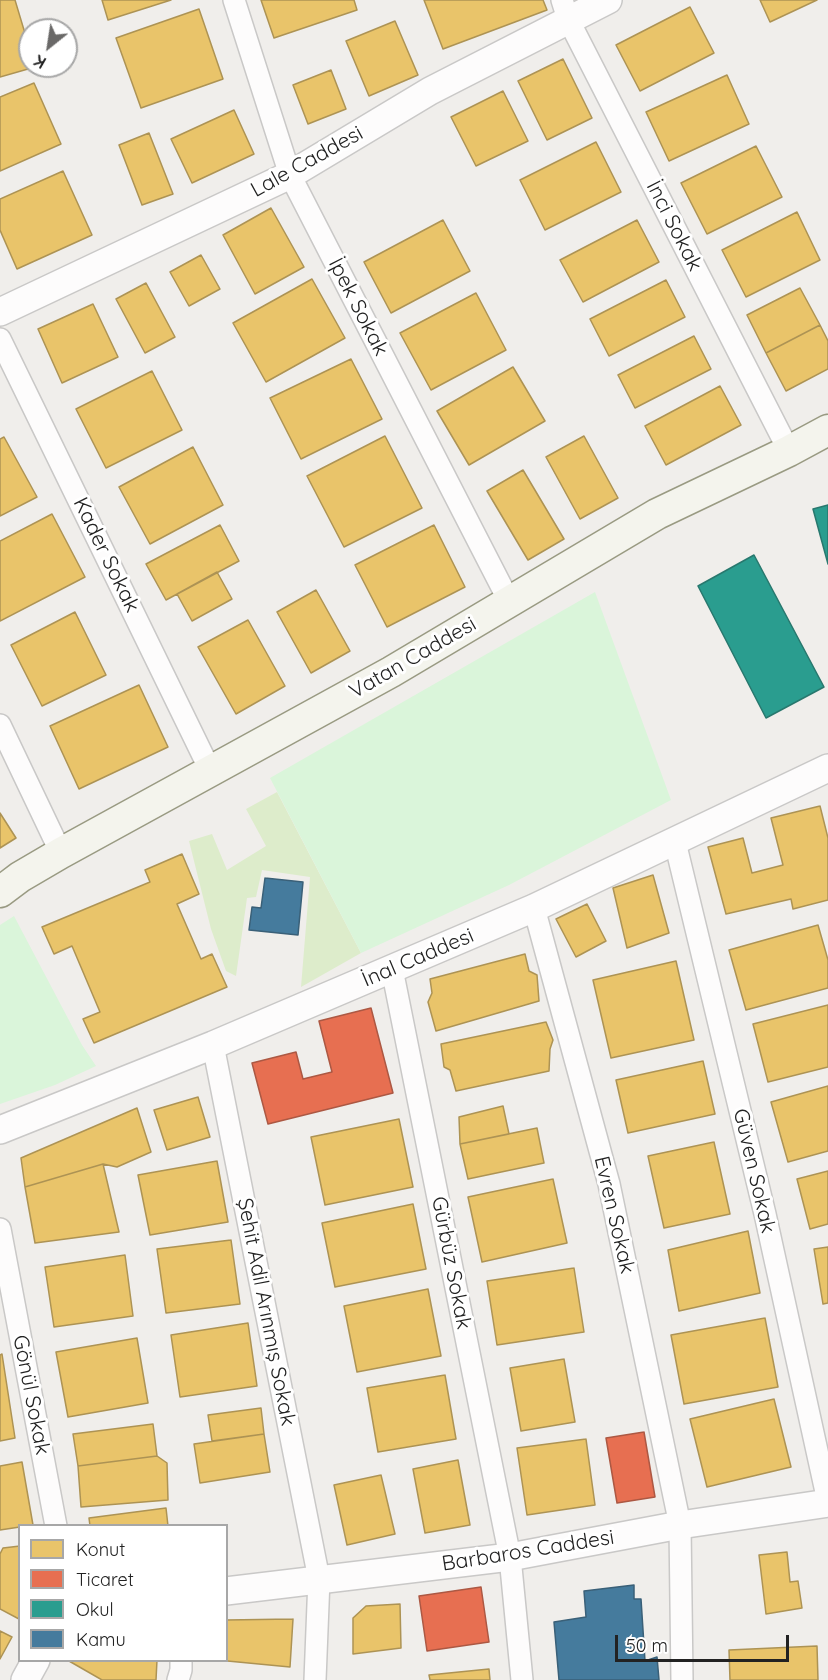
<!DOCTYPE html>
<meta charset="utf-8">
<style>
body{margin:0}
#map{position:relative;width:828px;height:1680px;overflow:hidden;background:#f0eeeb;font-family:Quicksand,sans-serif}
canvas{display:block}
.legend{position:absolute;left:18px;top:1524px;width:210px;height:138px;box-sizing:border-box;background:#fff;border:2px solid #a7a7a7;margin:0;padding:8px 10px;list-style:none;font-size:18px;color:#222}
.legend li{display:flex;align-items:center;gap:12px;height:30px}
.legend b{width:30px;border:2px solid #a7a7a7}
.north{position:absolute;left:18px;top:18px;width:60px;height:60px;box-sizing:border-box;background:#fff;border:2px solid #a7a7a7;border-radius:50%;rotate:210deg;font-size:16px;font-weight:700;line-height:24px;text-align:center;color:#222}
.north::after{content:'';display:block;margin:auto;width:21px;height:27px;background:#6a6968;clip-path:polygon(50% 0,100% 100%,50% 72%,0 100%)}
.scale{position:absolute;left:615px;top:1635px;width:174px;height:27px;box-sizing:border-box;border:3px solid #222;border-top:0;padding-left:8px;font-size:18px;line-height:21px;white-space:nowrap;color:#222;-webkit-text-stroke:4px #fff;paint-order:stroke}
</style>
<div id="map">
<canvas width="828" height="1680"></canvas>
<ul class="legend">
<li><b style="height:16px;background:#e9c46a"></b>Konut</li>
<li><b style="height:16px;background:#e76f51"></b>Ticaret</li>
<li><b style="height:16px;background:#2a9d8f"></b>Okul</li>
<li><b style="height:16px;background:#457b9d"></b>Kamu</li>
</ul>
<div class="north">K</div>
<div class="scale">50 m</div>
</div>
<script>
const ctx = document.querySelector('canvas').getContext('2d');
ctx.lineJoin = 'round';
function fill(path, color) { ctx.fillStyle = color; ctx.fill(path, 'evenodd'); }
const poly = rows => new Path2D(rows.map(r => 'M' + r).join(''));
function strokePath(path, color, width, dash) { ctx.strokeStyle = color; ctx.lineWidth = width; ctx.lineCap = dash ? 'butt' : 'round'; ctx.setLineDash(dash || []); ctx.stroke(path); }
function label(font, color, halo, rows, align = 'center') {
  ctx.font = font + ' Quicksand,sans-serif'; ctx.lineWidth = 6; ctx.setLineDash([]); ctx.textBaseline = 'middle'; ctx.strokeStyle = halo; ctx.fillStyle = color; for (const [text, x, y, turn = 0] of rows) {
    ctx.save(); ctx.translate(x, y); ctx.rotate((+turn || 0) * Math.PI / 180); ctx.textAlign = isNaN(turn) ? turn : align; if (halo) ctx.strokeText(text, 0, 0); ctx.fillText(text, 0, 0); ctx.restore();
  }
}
fill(poly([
 [277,792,361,953,301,987,310,877,262,870,256,897,247,898,236,976,226,971,211,929,189,841,212,834,227,870,266,846,246,809]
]), '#ddeccb');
fill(poly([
 [595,592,671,800,509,885,361,953,270,778],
 [14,916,82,1045,96,1066,55,1085,0,1104,0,925]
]), '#daf5da');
const homes = poly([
 [0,0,15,0,30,50,30,66,35,67,0,77,0,0],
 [102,0,171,0,108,20,102,0],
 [261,0,354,0,357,10,274,38,261,0],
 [424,0,543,0,547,10,443,49,424,0],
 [760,0,817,0,770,22,760,0],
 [690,7,714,53,640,91,616,45,690,7],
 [199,9,223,79,141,108,116,38,199,9],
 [395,21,418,75,369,96,346,41,395,21],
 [563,59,592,118,547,140,518,81,563,59],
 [331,70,346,109,308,124,293,85,331,70],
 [727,75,749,124,669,161,646,112,727,75],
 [34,83,61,144,0,171,0,97,34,83],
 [503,91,528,141,476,166,451,117,503,91],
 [234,110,254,154,192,183,171,139,234,110],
 [149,133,173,194,142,205,119,145,149,133],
 [596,142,621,192,545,230,520,180,596,142],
 [756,146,782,197,707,234,681,183,756,146],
 [63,171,92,235,17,269,0,230,0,199,63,171],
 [271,208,304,267,255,294,223,235,271,208],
 [797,212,820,260,746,297,722,250,797,212],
 [443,220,470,271,391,313,364,262,443,220],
 [637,220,659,262,583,302,560,260,637,220],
 [201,255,220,289,189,306,170,272,201,255],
 [312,279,345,338,266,382,233,323,312,279],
 [666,280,685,317,609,356,590,319,666,280],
 [146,283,175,337,145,353,116,299,146,283],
 [800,288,820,325,766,353,747,315,800,288],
 [476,293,506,350,431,390,400,333,476,293],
 [93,304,118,357,62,383,38,329,93,304],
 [820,325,828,341,828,369,786,391,766,353,820,325],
 [694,336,711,369,635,408,618,375,694,336],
 [351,359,382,419,301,459,270,398,351,359],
 [513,367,545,421,469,465,437,411,513,367],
 [152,371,182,430,106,468,76,409,152,371],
 [720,386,741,425,666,465,645,426,720,386],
 [385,436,422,508,344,547,307,476,385,436],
 [584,436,618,498,580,519,546,457,584,436],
 [4,437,37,497,0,516,0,439,4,437],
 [193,447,223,505,150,544,119,487,193,447],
 [523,470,564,539,528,560,487,491,523,470],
 [52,514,85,577,0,621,0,541,52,514],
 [220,525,239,561,166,600,146,564,220,525],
 [434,525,465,587,387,627,355,565,434,525],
 [217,572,232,599,192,621,177,594,217,572],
 [316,590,350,651,311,673,277,612,316,590],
 [75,612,106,675,42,706,11,645,75,612],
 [248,620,285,686,236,714,198,647,248,620],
 [139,685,168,747,79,789,50,726,139,685],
 [820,806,828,838,828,900,793,909,791,899,726,914,708,847,743,838,752,873,783,865,771,818,820,806],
 [0,813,16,838,0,848,0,813],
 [182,854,199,894,177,904,201,959,212,954,227,987,94,1043,83,1019,100,1012,72,946,54,954,42,927,150,882,145,870,182,854],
 [653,875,669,933,627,948,613,888,653,875],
 [587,904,606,941,576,957,556,919,587,904],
 [818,925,828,960,828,988,746,1010,729,950,818,925],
 [525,954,529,971,537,975,539,1001,436,1031,428,1002,432,993,430,979,525,954],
 [676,961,694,1040,611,1058,593,980,676,961],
 [828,1005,828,1067,768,1082,753,1024,828,1005],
 [546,1022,553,1040,550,1049,549,1071,456,1091,450,1070,444,1067,441,1044,546,1022],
 [703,1061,715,1114,628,1133,616,1080,703,1061],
 [828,1086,828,1151,788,1162,771,1102,828,1086],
 [198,1097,210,1137,167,1150,154,1110,198,1097],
 [503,1106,509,1134,460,1144,459,1117,503,1106],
 [137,1108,151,1152,117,1167,103,1164,25,1187,21,1158,137,1108],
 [399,1119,413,1187,325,1205,311,1137,399,1119],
 [537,1128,544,1163,468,1179,460,1144,537,1128],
 [714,1142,730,1214,664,1228,648,1156,714,1142],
 [217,1161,228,1222,150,1235,138,1175,217,1161],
 [103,1164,119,1232,35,1243,25,1187,103,1164],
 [828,1171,828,1224,810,1229,797,1179,828,1171],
 [553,1179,567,1243,482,1262,468,1197,553,1179],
 [413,1204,426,1269,335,1287,322,1223,413,1204],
 [748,1231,760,1293,679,1311,668,1250,748,1231],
 [231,1240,240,1304,166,1313,157,1249,231,1240],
 [828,1247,828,1303,823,1304,814,1249,828,1247],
 [125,1255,133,1316,54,1327,45,1267,125,1255],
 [574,1268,584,1332,497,1345,487,1281,574,1268],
 [428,1289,441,1356,357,1372,344,1306,428,1289],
 [765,1318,778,1387,684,1404,671,1335,765,1318],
 [248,1323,257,1386,180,1397,171,1335,248,1323],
 [137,1338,148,1403,68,1417,56,1352,137,1338],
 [2,1354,15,1438,0,1441,0,1355,2,1354],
 [564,1359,575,1422,521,1431,510,1368,564,1359],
 [445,1375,456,1439,378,1452,367,1388,445,1375],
 [774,1399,791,1467,707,1487,690,1419,774,1399],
 [261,1408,264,1434,212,1441,208,1415,261,1408],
 [153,1424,157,1456,78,1466,73,1434,153,1424],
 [264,1434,270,1472,200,1483,194,1444,264,1434],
 [586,1439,595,1505,527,1515,517,1448,586,1439],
 [157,1456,167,1463,168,1500,81,1507,78,1466,157,1456],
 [458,1460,470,1525,425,1533,413,1469,458,1460],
 [22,1462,33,1525,0,1530,0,1466,22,1462],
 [381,1475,395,1534,347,1545,334,1485,381,1475],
 [166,1508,168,1526,90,1526,89,1518,166,1508],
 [20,1546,20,1619,19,1619,0,1609,0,1554,3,1548,20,1546],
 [787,1552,790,1582,798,1581,802,1608,766,1614,759,1555,787,1552],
 [400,1604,401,1648,353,1654,353,1618,366,1606,400,1604],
 [293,1619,290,1667,217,1660,226,1660,226,1620,293,1619],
 [0,1631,12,1637,0,1659,0,1631],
 [817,1646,818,1680,730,1680,729,1650,817,1646],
 [157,1660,156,1680,102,1680,69,1661,157,1660],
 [489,1669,490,1680,430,1680,429,1675,489,1669]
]);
fill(homes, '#e9c46a');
strokePath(homes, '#ad9354', 1.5);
const shops = poly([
 [371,1008,393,1093,268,1124,252,1063,296,1052,303,1079,332,1072,319,1021,371,1008],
 [644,1432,655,1497,617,1503,606,1438,644,1432],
 [481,1587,489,1642,427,1651,419,1596,481,1587]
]);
fill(shops, '#e76f51');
strokePath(shops, '#ac5843', 1.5);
const schools = poly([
 [828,505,828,564,813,509,828,505],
 [754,555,824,687,766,718,698,586,754,555]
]);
fill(schools, '#2a9d8f');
strokePath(schools, '#28786e', 1.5);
const public = poly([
 [265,878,303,882,298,935,249,930,252,907,261,908,265,878],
 [634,1585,634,1599,641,1599,645,1661,657,1657,659,1680,559,1680,554,1622,586,1617,584,1591,634,1585]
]);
fill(public, '#457b9d');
strokePath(public, '#3a6078', 1.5);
const minor = poly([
 [234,0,290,175,510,603],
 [562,0,568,19,789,451],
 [0,339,211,772],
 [0,725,61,853],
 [675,842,765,1214,828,1501],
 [534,908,609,1184,680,1525,682,1680],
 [392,969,510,1557,522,1680],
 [213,1045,319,1579,315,1680],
 [0,1229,56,1526],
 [178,1680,181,1670,181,1660]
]);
const tertiary = poly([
 [0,312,290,175,430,91,608,0],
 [0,1130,213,1045,534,908,828,768],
 [226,1591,510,1557,680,1525,828,1503],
 [25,1680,36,1660]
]);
const secondary = poly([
 [0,892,20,877,61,853,391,672,657,514,789,451,828,430]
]);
strokePath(minor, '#c9c8c7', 24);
strokePath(tertiary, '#c9c8c7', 30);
strokePath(secondary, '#999a82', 33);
strokePath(minor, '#fdfcfc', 21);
strokePath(tertiary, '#fdfcfc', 27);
strokePath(secondary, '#f4f4ed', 30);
label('21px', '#222', '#fff', [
 ["Lale Caddesi",307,162,-29],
 ["İnci Sokak",674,226,63],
 ["İpek Sokak",358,307,63],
 ["Kader Sokak",106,555,64],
 ["Vatan Caddesi",413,658,-30],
 ["İnal Caddesi",418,958,-23],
 ["Güven Sokak",754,1171,77],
 ["Evren Sokak",614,1215,77],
 ["Gürbüz Sokak",451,1263,79],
 ["Şehit Adil Arınmış Sokak",266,1312,79],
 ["Gönül Sokak",31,1395,79],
 ["Barbaros Caddesi",528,1551,-9]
]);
</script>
